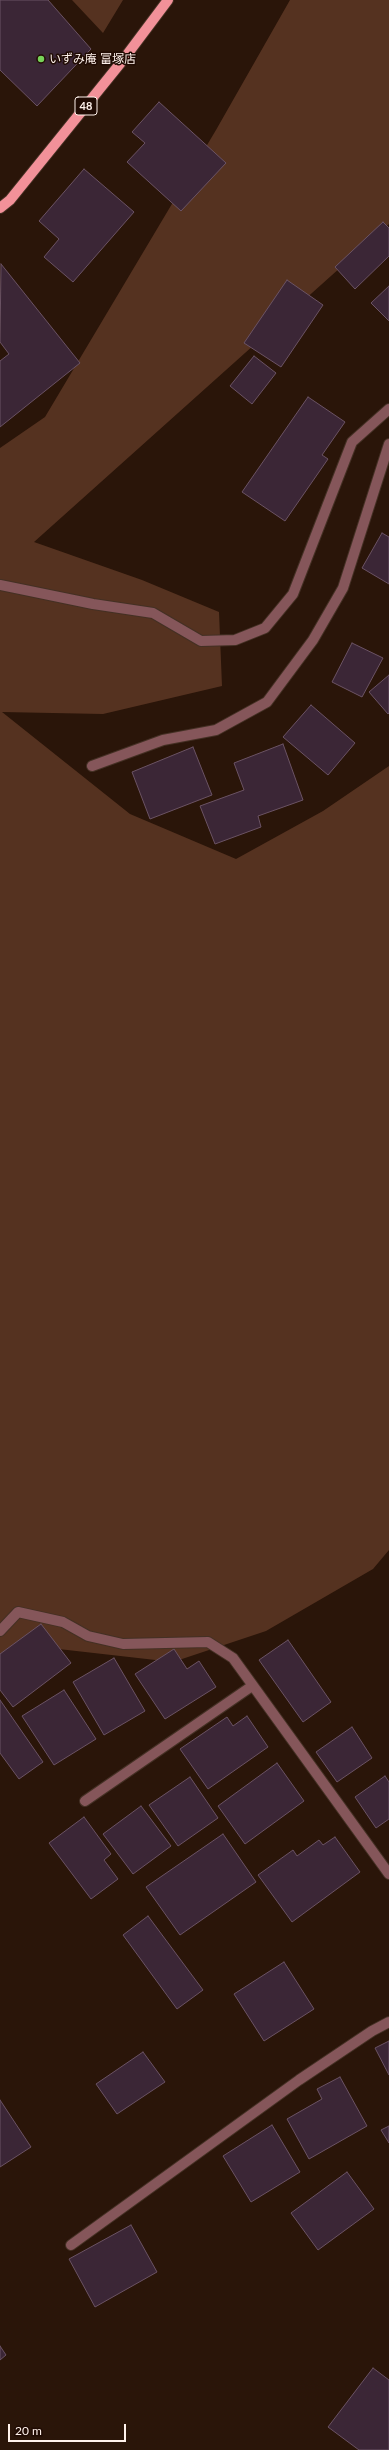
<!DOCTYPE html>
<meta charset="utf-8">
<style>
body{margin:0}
#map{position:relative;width:389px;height:2450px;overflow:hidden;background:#2a1509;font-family:Lato,sans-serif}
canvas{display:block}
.scale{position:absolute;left:8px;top:2424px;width:118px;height:18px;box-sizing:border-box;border:2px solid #fff2ec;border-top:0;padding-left:5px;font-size:12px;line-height:14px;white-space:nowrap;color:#fff2ec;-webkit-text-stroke:3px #200b03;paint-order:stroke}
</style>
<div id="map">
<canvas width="389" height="2450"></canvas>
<div class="scale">20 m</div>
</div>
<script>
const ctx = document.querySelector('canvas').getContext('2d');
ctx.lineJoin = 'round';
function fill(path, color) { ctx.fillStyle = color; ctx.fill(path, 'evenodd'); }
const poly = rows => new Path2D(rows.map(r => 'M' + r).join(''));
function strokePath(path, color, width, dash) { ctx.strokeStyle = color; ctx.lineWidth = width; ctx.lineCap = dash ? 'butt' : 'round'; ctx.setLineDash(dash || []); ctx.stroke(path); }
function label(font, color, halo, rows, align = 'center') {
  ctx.font = font + ' Lato,"Noto Sans JP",sans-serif'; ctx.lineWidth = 3; ctx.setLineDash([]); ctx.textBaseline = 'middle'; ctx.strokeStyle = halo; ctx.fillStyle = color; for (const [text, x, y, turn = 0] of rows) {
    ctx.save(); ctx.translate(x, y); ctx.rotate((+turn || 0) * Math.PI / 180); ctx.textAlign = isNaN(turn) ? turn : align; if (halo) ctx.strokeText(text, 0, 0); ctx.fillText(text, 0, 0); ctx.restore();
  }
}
fill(poly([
 [72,0,123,0,103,33],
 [290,0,389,0,389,224,34,542,142,580,219,612,222,686,103,714,2,712,130,814,236,859,323,811,389,766,389,1550,373,1569,266,1631,173,1662,41,1647,0,1664,0,448,45,417,216,130]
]), '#553220');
const building = poly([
 [0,0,48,0,91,49,37,106,0,70,0,0],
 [159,102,226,163,181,211,127,162,145,143,132,132,159,102],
 [84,169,134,212,73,282,44,257,59,239,39,221,84,169],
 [383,222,389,228,389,256,355,289,335,267,383,222],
 [1,264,80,363,0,427,0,361,9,354,0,342,1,264],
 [287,280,323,305,281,367,244,343,287,280],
 [389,286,389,321,371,303,389,286],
 [254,356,276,373,252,404,230,386,254,356],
 [308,397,345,422,322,455,328,459,285,521,242,492,308,397],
 [382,533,389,537,389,584,362,568,382,533],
 [352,643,383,658,362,697,332,682,352,643],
 [389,675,389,713,388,714,369,692,389,675],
 [311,705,355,743,328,775,283,737,311,705],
 [283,744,303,800,258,816,261,827,215,844,200,806,244,790,234,763,283,744],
 [193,747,212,795,150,819,132,772,193,747],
 [41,1624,71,1663,13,1707,0,1690,0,1654,41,1624],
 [288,1640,331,1702,303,1722,259,1660,288,1640],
 [174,1649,187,1669,199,1661,216,1687,165,1719,135,1674,174,1649],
 [114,1658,145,1711,104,1735,73,1682,114,1658],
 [64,1690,96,1739,54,1765,22,1716,64,1690],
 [0,1700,43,1762,19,1779,0,1753,0,1700],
 [247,1716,268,1747,208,1789,180,1749,227,1717,233,1726,247,1716],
 [352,1727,372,1758,337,1782,316,1752,352,1727],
 [277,1763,304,1801,245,1844,218,1806,277,1763],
 [385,1776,389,1782,389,1819,376,1828,355,1797,385,1776],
 [190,1777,218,1818,178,1846,149,1805,190,1777],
 [141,1806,171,1846,133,1874,103,1834,141,1806],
 [84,1817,111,1854,104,1860,118,1879,91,1899,49,1843,84,1817],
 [223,1834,256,1882,180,1935,146,1887,223,1834],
 [335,1837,360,1872,292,1922,258,1875,293,1850,297,1856,319,1840,323,1845,335,1837],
 [148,1916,203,1990,177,2009,123,1935,148,1916],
 [284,1962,314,2009,264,2041,234,1994,284,1962],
 [389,2041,389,2075,375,2048,389,2041],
 [143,2052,165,2082,117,2114,96,2084,143,2052],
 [340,2077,367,2126,309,2159,287,2119,322,2099,317,2089,340,2077],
 [0,2100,31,2147,0,2167,0,2100],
 [272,2125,300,2172,251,2202,223,2156,272,2125],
 [389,2126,389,2143,381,2130,389,2126],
 [347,2172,374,2209,318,2250,291,2213,347,2172],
 [131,2225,157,2272,95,2307,69,2259,131,2225],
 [0,2346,6,2355,0,2360,0,2346],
 [373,2368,389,2380,389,2450,359,2450,328,2427,373,2368]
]);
fill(building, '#3b2636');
strokePath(building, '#6b5364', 1);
const minor = poly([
 [0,585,93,604,153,613,201,641,235,640,265,628,293,594,352,442,389,409],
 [92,766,163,740,216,730,267,702,313,640,343,588,389,444],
 [0,1631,18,1612,63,1622,88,1636,123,1644,208,1642,233,1658,389,1874],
 [85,1801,252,1686],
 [71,2245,299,2080,372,2031,389,2022]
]);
const primary = poly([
 [0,208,10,200,123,60,168,0]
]);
strokePath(minor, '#443024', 12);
strokePath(primary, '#443024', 12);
strokePath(minor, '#85565a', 10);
strokePath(primary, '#f29199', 10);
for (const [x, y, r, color] of [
 [41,59,4,"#77d259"]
]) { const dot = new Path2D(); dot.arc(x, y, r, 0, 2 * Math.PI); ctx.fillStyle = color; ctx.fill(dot); strokePath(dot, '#200b03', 1.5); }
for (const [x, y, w] of [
 [86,106,22]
]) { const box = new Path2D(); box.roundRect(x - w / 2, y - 9, w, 18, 3); ctx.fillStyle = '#200b03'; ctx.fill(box); strokePath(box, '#fff2ec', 1); }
label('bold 11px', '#fff2ec', null, [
 ["48",86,106]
]);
label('12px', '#fff2ec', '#200b03', [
 ["いずみ庵 富塚店",49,59]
], 'left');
</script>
